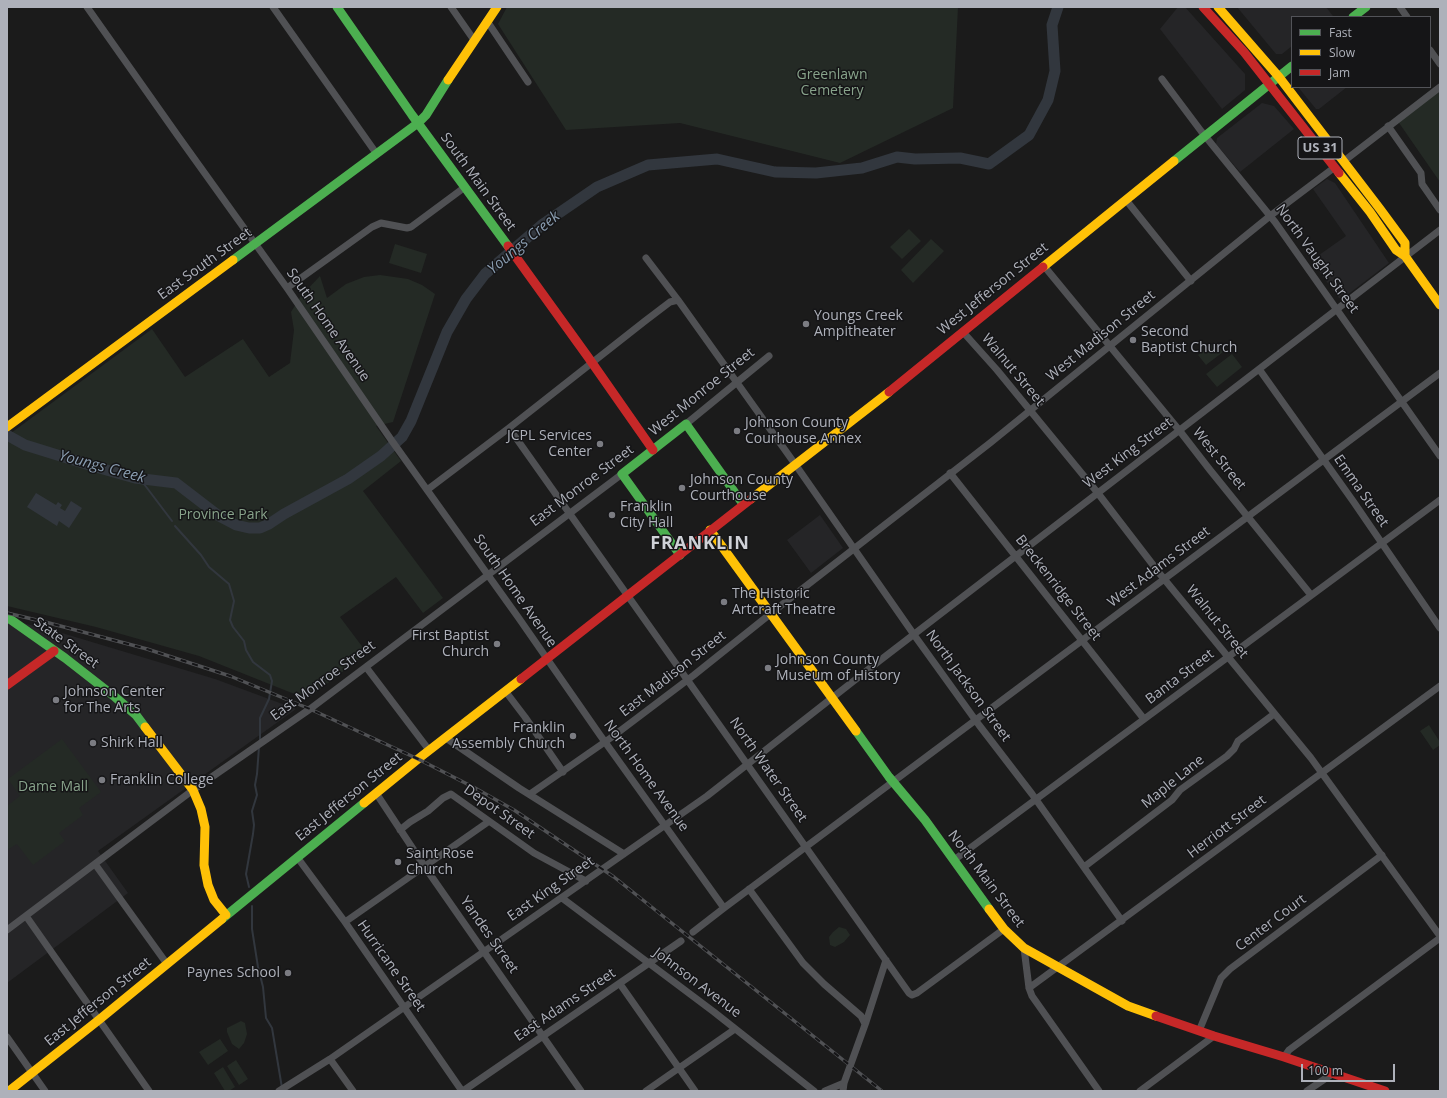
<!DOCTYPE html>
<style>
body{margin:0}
#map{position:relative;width:1447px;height:1098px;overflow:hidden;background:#1b1b1b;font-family:"Open Sans",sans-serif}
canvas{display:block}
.frame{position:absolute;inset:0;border:8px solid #aeb1ba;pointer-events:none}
.legend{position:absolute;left:1291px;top:16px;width:140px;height:72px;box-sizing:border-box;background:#151517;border:1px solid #525358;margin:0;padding:5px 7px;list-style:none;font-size:12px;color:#aeb1ba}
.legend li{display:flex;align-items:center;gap:8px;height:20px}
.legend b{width:20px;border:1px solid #525358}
.scale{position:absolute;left:1301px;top:1064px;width:94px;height:18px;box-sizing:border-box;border:2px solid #aeb1ba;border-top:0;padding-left:5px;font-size:12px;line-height:14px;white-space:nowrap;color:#aeb1ba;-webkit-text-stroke:3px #151517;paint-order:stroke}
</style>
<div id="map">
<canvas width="1447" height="1098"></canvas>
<div class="frame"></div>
<ul class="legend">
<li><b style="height:5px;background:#4caf50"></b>Fast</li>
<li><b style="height:5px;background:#ffc107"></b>Slow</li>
<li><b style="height:5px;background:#c62828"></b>Jam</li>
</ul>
<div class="scale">100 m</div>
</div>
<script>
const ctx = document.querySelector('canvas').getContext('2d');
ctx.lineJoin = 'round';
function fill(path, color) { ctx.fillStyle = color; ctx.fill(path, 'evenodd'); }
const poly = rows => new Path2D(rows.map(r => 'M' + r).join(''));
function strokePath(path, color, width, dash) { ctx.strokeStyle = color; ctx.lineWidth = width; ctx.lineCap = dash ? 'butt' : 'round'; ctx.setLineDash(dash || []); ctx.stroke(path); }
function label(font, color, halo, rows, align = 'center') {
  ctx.font = font + ' "Open Sans",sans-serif'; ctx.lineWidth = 3; ctx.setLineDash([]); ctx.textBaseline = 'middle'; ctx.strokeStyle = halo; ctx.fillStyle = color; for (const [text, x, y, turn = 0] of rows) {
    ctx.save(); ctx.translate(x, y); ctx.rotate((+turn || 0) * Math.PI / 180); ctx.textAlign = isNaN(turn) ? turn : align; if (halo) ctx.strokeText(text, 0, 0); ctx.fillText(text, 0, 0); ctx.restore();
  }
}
fill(poly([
 [1178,7,1185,7,1245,74,1245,90,1222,109,1160,29],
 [1237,7,1326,7,1333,16,1292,17,1292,46,1282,54,1276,54],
 [1298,87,1347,87,1319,109,1316,109],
 [1262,103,1274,106,1294,129,1240,172,1216,144,1217,138],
 [1327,179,1335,183,1389,263,1342,299,1339,298,1312,262,1312,260,1346,236,1313,189],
 [820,515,843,548,811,573,787,540],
 [7,619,62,633,215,679,296,709,98,851,128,893,7,983]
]), '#252527');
fill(poly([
 [507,7,958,7,953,108,840,163,680,123,566,130,498,24],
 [1440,86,1440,182,1397,120],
 [909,229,921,241,902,259,890,247],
 [931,239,944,251,913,283,901,270],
 [395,244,427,254,421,273,389,263],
 [380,275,408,279,422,285,435,294,393,422,376,426,401,461,363,491,443,598,423,613,396,577,340,617,367,653,307,699,199,656,96,627,7,606,7,436,152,329,185,377,243,339,269,377,290,363,294,330,291,312,301,296,320,276,327,298,346,284,364,277],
 [1215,342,1223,352,1206,365,1198,355],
 [1232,354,1242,367,1217,387,1206,374],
 [1429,725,1440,742,1440,745,1433,750,1420,731],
 [62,739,101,792,79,808,83,815,59,833,65,841,33,865,17,844,7,850,7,806,20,796,8,779],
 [839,927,846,929,850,935,844,942,835,947,830,945,829,937,833,932],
 [241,1021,245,1023,247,1034,244,1043,239,1049,232,1044,227,1032,227,1028],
 [220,1039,228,1051,208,1065,199,1052],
 [236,1060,248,1079,239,1085,227,1066],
 [223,1067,235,1087,229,1091,225,1091,214,1073]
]), '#242a25');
fill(poly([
 [36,493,56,505,58,502,62,505,60,508,65,511,71,501,82,508,69,528,59,521,57,526,27,507]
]), '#32373e');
strokePath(poly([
 [135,478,144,484,172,521],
 [175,526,201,555,209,567,229,584,234,601,230,620,233,627,244,641,246,650,253,662,270,675,272,681,269,699,260,718,260,740],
 [249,887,246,874,253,834,254,825,252,811,257,795,255,785,257,774,259,747],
 [252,906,252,929,258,967,263,987,266,1018,272,1028,282,1088]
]), '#32373e', 2);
strokePath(poly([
 [7,435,25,445,96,467,135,478,176,483,219,516,236,525,249,528,260,528,269,524,284,514,348,479,381,456,402,437,411,421,447,332,466,299,485,274,543,224,597,187,648,165,717,159,775,172,816,173,862,168,897,157,915,159,960,158,989,164,1029,135,1048,100,1055,71,1052,25,1058,7]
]), '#32373e', 11);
strokePath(poly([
 [87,7,178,136,287,288,392,441,518,617,600,735,724,908],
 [273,7,376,153],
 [451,7,474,40],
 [1400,7,1407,17],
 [487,21,528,82],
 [1430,50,1440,64],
 [1162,79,1201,131,1275,222,1440,456],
 [1388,126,1421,173,1422,184,1440,210],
 [1344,161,1440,87],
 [1126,200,1191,281],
 [646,258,678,300,795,464,917,639,979,725,1032,794,1122,921],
 [1044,266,1179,430,1210,470,1311,595],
 [287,288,372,227,381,223,407,228,411,227,465,187],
 [963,332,997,370,1097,492,1160,574,1311,758,1440,936],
 [1259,369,1353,501,1440,628],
 [686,424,769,356],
 [509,428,909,993,912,995,917,993,1004,929],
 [950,473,1144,719],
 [427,490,509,428,645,321,670,302,678,300],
 [366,667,429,750],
 [506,692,525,717,563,772],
 [446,738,519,788,624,854],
 [376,793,427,870,581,1091],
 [530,794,612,737,694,675,779,607,990,443,1270,216,1335,167],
 [400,830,410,822,428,811,443,798,451,794,534,853,586,881],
 [297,857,345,922,462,1091],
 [954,860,1440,500],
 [95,864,167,964],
 [1084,867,1172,800,1180,790,1227,756,1234,749,1238,741,1274,714],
 [749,889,803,963,824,984,861,1016,865,1024],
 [562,898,714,1012,814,1091],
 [26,916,149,1091],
 [345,922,488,822],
 [7,930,193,790,310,709,622,474],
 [693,932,724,908,1440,373],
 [1024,948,1029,988,1032,996,1099,1091],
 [620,984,695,1091],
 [1029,988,1440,686],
 [1199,1031,1221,978,1230,969,1382,855],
 [7,1037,45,1091],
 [1284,1057,1289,1050,1440,938],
 [330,1059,353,1091],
 [279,1091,330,1059,707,796,874,665,1440,230],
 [463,1091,681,941],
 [646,1091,735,1029],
 [825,1091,844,1083],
 [843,1091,844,1083,866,1022,886,960],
 [1140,1091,1214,1036],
 [1307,1091,1332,1074]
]), '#505154', 7);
strokePath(poly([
 [337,7,412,115,508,246],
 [1353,17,1366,7],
 [1174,161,1292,66],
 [233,260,418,123,426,115,448,80],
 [680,555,622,474,686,424,743,504],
 [7,617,65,658,115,697,136,715,145,727],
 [856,731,889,777,925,820,989,909],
 [222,919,364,803]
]), '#4caf50', 9);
strokePath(poly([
 [1218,7,1279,77,1380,209,1405,243,1405,256],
 [448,80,497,7],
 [1339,173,1370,212,1396,250,1405,256,1440,305],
 [1043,267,1174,161],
 [7,427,233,260],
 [751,499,889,392],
 [710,530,856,731],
 [145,727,193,790,201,809,205,827,204,865,208,885,214,900,226,915],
 [364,803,418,759,521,679],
 [989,909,1004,929,1024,948,1128,1006,1156,1016],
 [9,1091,100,1019,222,919]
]), '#ffc107', 9);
strokePath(poly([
 [1203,7,1244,52,1339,173],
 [508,246,588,357,653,450],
 [889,392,1043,267],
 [521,679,751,499],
 [7,685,54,651],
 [1156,1016,1214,1036,1284,1057,1385,1091]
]), '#c62828', 9);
const rail = poly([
 [7,613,49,623,147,649,230,676,310,709,418,759,475,788,514,810,614,877,882,1091]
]);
strokePath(rail, '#505154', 3.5);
strokePath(rail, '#151517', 2, [6]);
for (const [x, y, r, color] of [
 [806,324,4,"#7b7c82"],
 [1133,340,4,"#7b7c82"],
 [737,431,4,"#7b7c82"],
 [600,444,4,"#7b7c82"],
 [682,488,4,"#7b7c82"],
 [612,515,4,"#7b7c82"],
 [724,602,4,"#7b7c82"],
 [497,644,4,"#7b7c82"],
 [768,668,4,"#7b7c82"],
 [56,700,4,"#7b7c82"],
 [573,736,4,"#7b7c82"],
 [93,743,4,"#7b7c82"],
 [102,780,4,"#7b7c82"],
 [398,862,4,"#7b7c82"],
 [288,973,4,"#7b7c82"]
]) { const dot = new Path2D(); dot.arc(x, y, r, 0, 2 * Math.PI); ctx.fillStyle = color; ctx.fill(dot); strokePath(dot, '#151517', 1.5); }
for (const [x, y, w] of [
 [1320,148,44]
]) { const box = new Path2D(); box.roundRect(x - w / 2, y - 11, w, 22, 3); ctx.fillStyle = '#151517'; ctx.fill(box); strokePath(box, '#aeb1ba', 1); }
label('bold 13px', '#aeb1ba', null, [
 ["US 31",1320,148]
]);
label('14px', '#88a38b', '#151517', [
 ["Greenlawn",832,75],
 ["Cemetery",832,91],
 ["Province Park",223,515],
 ["Dame Mall",53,787]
]);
label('14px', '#aeb1ba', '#151517', [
 ["South Main Street",478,182,54],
 ["North Vaught Street",1317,259,54],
 ["East South Street",205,264,-36],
 ["West Jefferson Street",993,289,-39],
 ["South Home Avenue",328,325,55],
 ["West Madison Street",1101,336,-39],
 ["Walnut Street",1013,370,50],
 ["West Monroe Street",702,392,-39],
 ["West King Street",1128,453,-37],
 ["West Street",1219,459,51],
 ["East Monroe Street",582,486,-37],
 ["Emma Street",1361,491,55],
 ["West Adams Street",1159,567,-37],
 ["Breckenridge Street",1058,588,52],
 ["South Home Avenue",515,591,55],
 ["Walnut Street",1217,622,51],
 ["State Street",66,643,36],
 ["East Madison Street",673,674,-38],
 ["Banta Street",1180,677,-37],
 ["East Monroe Street",323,681,-36],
 ["North Jackson Street",968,686,54],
 ["North Water Street",768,770,55],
 ["North Home Avenue",646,776,54],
 ["Maple Lane",1173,782,-39],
 ["East Jefferson Street",349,797,-39],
 ["Depot Street",499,812,35],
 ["Herriott Street",1227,827,-37],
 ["North Main Street",986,879,53],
 ["East King Street",551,889,-35],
 ["Center Court",1271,923,-37],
 ["Yandes Street",489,935,55],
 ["Hurricane Street",391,966,55],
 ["Johnson Avenue",697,983,37],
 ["East Jefferson Street",98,1002,-39],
 ["East Adams Street",565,1005,-34]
]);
label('14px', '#aeb1ba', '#151517', [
 ["Youngs Creek",814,316],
 ["Ampitheater",814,332],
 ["Second",1141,332],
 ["Baptist Church",1141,348],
 ["Johnson County",745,423],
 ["Courhouse Annex",745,439],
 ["JCPL Services",592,436,"right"],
 ["Center",592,452,"right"],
 ["Johnson County",690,480],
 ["Courthouse",690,496],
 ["Franklin",620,507],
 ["City Hall",620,523],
 ["The Historic",732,594],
 ["Artcraft Theatre",732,610],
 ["First Baptist",489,636,"right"],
 ["Church",489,652,"right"],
 ["Johnson County",776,660],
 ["Museum of History",776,676],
 ["Johnson Center",64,692],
 ["for The Arts",64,708],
 ["Franklin",565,728,"right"],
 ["Assembly Church",565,744,"right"],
 ["Shirk Hall",101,743],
 ["Franklin College",110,780],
 ["Saint Rose",406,854],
 ["Church",406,870],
 ["Paynes School",280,973,"right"]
], 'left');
label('italic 15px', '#8a9db1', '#151517', [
 ["Youngs Creek",524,243,-40],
 ["Youngs Creek",102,467,15]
]);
ctx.letterSpacing = '1px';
label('bold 18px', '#cfd1d7', '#151517', [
 ["FRANKLIN",700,544]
]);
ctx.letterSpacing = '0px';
</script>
